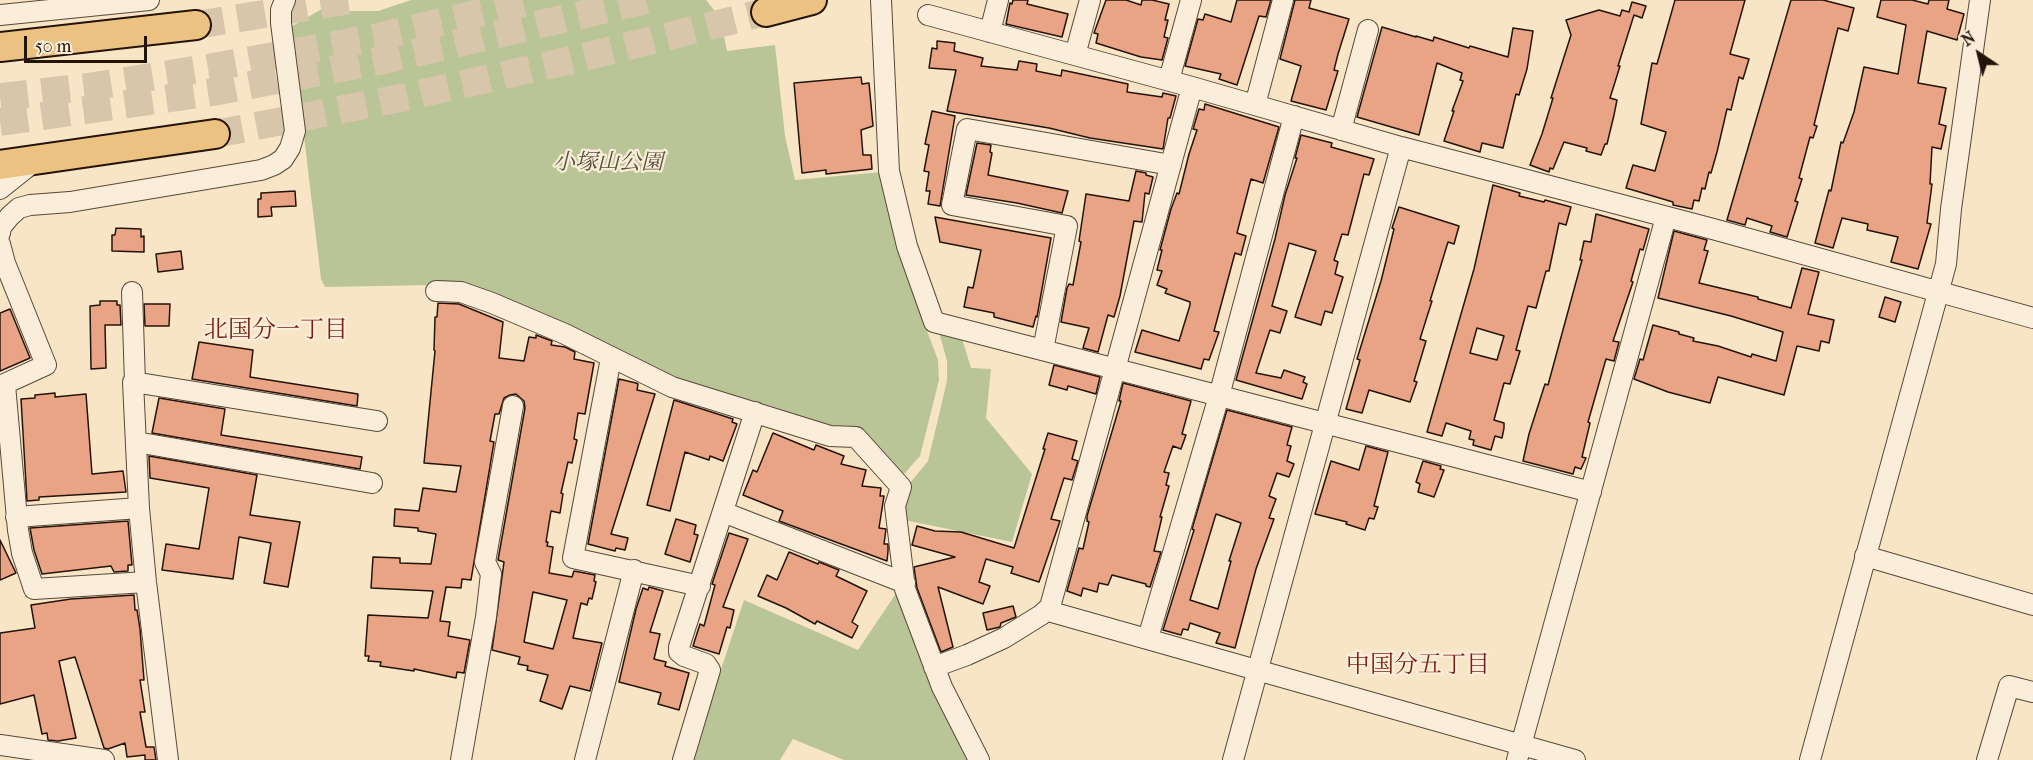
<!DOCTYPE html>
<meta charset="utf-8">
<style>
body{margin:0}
#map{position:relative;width:2033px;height:760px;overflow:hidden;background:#f7e5c6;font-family:"IM FELL French Canon",serif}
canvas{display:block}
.north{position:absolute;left:1949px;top:24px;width:60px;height:60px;-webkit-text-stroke:4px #faeeda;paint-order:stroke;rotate:325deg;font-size:16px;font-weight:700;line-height:24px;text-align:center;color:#241309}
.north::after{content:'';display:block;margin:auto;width:21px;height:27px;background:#241309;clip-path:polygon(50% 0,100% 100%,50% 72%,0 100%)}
.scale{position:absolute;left:24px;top:36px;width:123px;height:27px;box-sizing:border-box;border:3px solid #241309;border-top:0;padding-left:8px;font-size:18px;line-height:21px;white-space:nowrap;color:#241309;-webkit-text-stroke:4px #faeeda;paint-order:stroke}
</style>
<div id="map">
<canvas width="2033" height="760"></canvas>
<div class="north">N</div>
<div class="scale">50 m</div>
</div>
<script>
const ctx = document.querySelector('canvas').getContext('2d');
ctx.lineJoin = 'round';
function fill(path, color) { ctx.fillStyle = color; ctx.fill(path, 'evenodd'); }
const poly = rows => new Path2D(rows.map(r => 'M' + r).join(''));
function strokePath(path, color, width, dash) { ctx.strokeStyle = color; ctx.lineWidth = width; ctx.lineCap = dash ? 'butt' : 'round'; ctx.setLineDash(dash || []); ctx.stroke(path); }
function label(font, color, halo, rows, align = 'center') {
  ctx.font = font + ' "IM FELL French Canon","Noto Serif JP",serif'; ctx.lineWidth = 4.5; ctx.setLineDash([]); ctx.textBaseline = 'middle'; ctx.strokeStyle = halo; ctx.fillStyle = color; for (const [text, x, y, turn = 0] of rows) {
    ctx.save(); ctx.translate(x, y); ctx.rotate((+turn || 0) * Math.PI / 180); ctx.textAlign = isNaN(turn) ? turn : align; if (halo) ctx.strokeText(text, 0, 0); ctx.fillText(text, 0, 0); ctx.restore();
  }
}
fill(poly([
 [411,0,706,0,720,18,727,51,775,45,785,136,795,180,882,172,906,275,938,360,939,380,920,456,905,473,898,476,846,431,677,380,434,285,325,287,321,279,291,27,325,7,350,11,378,11],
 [939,332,960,332,971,368,991,369,986,418,1032,474,1012,542,904,520,906,488,928,461,947,381,947,361],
 [899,589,970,760,844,760,793,739,780,760,691,760,744,600,858,650]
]), '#bac597');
const building = poly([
 [1013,0,1028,0,1027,4,1068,14,1062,37,1006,24,1010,3,1012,4,1013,0],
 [1106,0,1126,0,1141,5,1142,0,1152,0,1169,4,1165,20,1168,20,1164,37,1168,38,1162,60,1141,57,1096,43,1098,34,1094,33,1106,0],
 [1237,0,1271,0,1266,17,1259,16,1237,85,1219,79,1221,74,1185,66,1198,19,1203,20,1205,14,1231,22,1237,0],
 [1295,0,1311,0,1309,8,1349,19,1338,54,1334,70,1338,71,1326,110,1291,101,1301,66,1280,59,1295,0],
 [1675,0,1745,0,1730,54,1749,59,1743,79,1739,77,1731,110,1727,109,1717,152,1711,173,1709,172,1705,189,1702,188,1699,201,1694,200,1692,209,1673,205,1673,202,1626,188,1633,165,1655,171,1666,132,1641,124,1652,63,1657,64,1675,0],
 [1791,0,1823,0,1854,8,1848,31,1838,28,1814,125,1817,126,1813,138,1810,137,1799,178,1802,179,1795,201,1798,202,1787,237,1770,232,1772,226,1747,218,1745,225,1727,220,1791,0],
 [1881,0,1912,0,1928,4,1929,0,1949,0,1947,9,1964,14,1957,40,1927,31,1918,83,1946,88,1939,124,1946,126,1941,149,1932,147,1930,184,1932,184,1927,223,1931,224,1918,269,1891,262,1898,237,1867,230,1868,224,1842,218,1833,248,1815,243,1829,190,1831,191,1841,142,1843,143,1854,112,1864,67,1898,74,1906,25,1877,17,1881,0],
 [1632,2,1646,6,1642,18,1634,15,1618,66,1620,66,1610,98,1617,100,1614,115,1607,144,1605,144,1601,155,1586,151,1587,148,1564,142,1553,169,1550,168,1549,172,1530,165,1542,134,1553,98,1551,98,1571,35,1566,20,1599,10,1620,16,1622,10,1629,12,1632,2],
 [1382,27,1416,37,1416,36,1433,41,1434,37,1469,48,1470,46,1508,57,1513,28,1533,31,1527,69,1519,95,1516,94,1503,148,1482,143,1480,152,1444,141,1454,111,1452,111,1463,81,1460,80,1462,73,1437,63,1419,135,1357,117,1382,27],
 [937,41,955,43,954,51,983,58,981,66,1017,70,1019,61,1037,64,1036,71,1061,76,1062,70,1128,84,1127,92,1162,97,1163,93,1176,96,1170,118,1168,118,1163,149,1090,138,1049,128,947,111,956,70,929,68,932,48,937,49,937,41],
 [861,77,862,84,869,83,873,126,861,130,863,155,871,155,872,169,826,174,826,170,802,173,794,83,861,77],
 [1205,104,1279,127,1263,183,1251,179,1237,233,1246,236,1241,255,1235,253,1214,331,1219,332,1209,360,1204,359,1201,369,1135,352,1142,330,1179,341,1190,305,1190,302,1165,293,1167,289,1157,285,1162,271,1157,270,1162,250,1160,250,1171,209,1177,193,1179,194,1189,154,1197,130,1193,129,1199,109,1204,110,1205,104],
 [932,111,955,116,940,206,928,204,930,191,926,191,929,172,924,171,929,145,925,144,932,111],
 [1301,135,1332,143,1331,147,1374,159,1369,175,1364,174,1348,235,1342,234,1334,260,1338,262,1335,274,1343,277,1332,313,1325,311,1321,325,1295,317,1316,251,1289,243,1272,306,1287,311,1280,333,1270,330,1256,373,1281,378,1284,370,1305,377,1303,382,1307,384,1302,399,1236,380,1275,239,1285,195,1297,158,1295,158,1301,135],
 [977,143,991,145,990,152,992,153,988,175,1068,191,1062,213,1017,203,966,195,977,143],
 [1136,171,1146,173,1146,175,1153,177,1149,194,1145,193,1142,222,1134,221,1120,296,1114,317,1108,315,1098,352,1083,348,1089,328,1061,322,1067,288,1069,284,1073,285,1081,242,1079,241,1086,194,1129,201,1136,171],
 [1493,185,1520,193,1519,196,1544,202,1545,200,1571,207,1566,225,1559,223,1549,271,1546,271,1536,308,1528,306,1516,350,1520,351,1510,384,1504,383,1494,420,1504,423,1504,428,1502,438,1495,436,1491,450,1473,445,1474,440,1469,439,1471,431,1446,423,1442,436,1427,432,1474,269,1493,185],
 [1477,328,1504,336,1497,360,1470,353,1477,328],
 [295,191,296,206,271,207,272,216,258,217,258,199,261,199,261,193,295,191],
 [1399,207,1459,226,1454,244,1448,242,1430,301,1432,301,1420,339,1426,341,1414,381,1417,382,1410,402,1369,390,1362,413,1346,409,1360,360,1357,359,1381,281,1394,229,1392,228,1399,207],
 [1596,214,1649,229,1643,250,1640,249,1631,281,1633,282,1613,341,1619,342,1614,361,1606,359,1588,422,1590,423,1582,457,1586,458,1581,469,1575,467,1573,474,1523,461,1529,434,1545,384,1548,385,1582,260,1580,260,1584,241,1591,242,1596,214],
 [935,217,1051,238,1037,317,1036,316,1033,327,994,317,994,313,964,307,968,287,973,288,981,250,940,242,935,217],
 [116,228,141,229,141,237,144,236,144,252,112,251,112,235,115,235,116,228],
 [1674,231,1707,240,1704,250,1708,251,1699,283,1758,297,1758,299,1791,308,1802,268,1819,272,1808,314,1834,320,1829,343,1821,341,1819,351,1797,346,1784,395,1718,377,1710,403,1668,392,1634,379,1640,359,1643,360,1653,325,1679,332,1679,334,1694,338,1693,341,1718,346,1751,357,1752,354,1776,361,1783,332,1731,316,1658,298,1674,231],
 [181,251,183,269,158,272,156,254,181,251],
 [1885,297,1901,302,1895,322,1879,317,1885,297],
 [100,301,117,301,117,305,120,305,121,325,105,325,106,368,91,369,90,306,100,305,100,301],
 [438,303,459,304,503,322,499,358,524,361,529,337,536,338,536,335,552,341,551,345,565,347,575,352,574,359,594,363,585,414,578,413,574,439,577,440,572,463,568,462,561,493,563,494,560,513,551,511,546,542,548,542,547,546,553,547,549,573,572,577,574,571,595,575,594,581,596,582,592,599,589,598,587,605,581,603,573,638,602,643,590,691,570,686,562,709,540,701,548,675,527,670,528,666,518,664,520,657,492,650,504,562,498,560,525,408,524,401,516,394,510,395,504,398,499,414,495,414,490,441,494,442,471,580,462,579,461,588,446,587,440,621,450,622,448,636,470,640,464,673,457,672,456,678,414,669,414,671,380,666,381,662,368,661,369,656,365,656,368,615,428,618,433,591,371,588,373,557,400,558,400,563,431,564,436,534,418,531,418,528,394,526,395,509,419,511,423,488,456,492,461,466,424,463,435,351,434,350,435,317,437,317,438,303],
 [533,592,567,600,553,649,524,642,533,592],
 [144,304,170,304,169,326,145,326,144,304],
 [10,309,30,358,0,371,0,313,10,309],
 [199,342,253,350,250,377,358,394,357,406,192,379,199,342],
 [1054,365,1100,377,1096,394,1068,386,1067,390,1049,385,1054,365],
 [619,379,636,383,638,384,637,390,655,394,611,534,628,538,625,550,616,548,615,551,588,544,619,379],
 [1123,383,1191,401,1182,434,1186,435,1181,449,1173,446,1164,472,1169,473,1166,485,1169,486,1160,517,1162,517,1154,551,1161,552,1150,587,1146,586,1146,584,1112,575,1108,585,1099,583,1097,592,1083,588,1081,596,1067,591,1079,548,1083,549,1089,522,1087,521,1087,516,1121,401,1119,401,1123,383],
 [55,393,55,397,86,394,92,474,123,471,126,492,39,497,39,500,27,501,21,399,35,398,35,395,55,393],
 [159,398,225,409,221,435,362,457,360,469,152,433,159,398],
 [674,400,733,419,732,422,737,424,723,461,710,456,709,460,685,452,670,511,647,505,674,400],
 [1227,410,1292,427,1287,445,1291,446,1287,461,1294,464,1289,477,1277,473,1269,496,1276,499,1269,518,1274,519,1256,569,1235,648,1216,643,1220,633,1190,623,1188,630,1183,629,1181,635,1163,630,1194,530,1192,529,1227,410],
 [1216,514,1241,523,1229,561,1231,561,1218,609,1190,600,1216,514],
 [773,433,814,450,816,445,844,456,841,464,866,470,862,486,881,488,880,496,884,496,879,528,886,529,884,544,888,544,888,551,887,561,779,521,783,511,743,495,753,470,757,472,773,433],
 [1048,433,1077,441,1072,459,1078,461,1072,480,1064,478,1051,519,1060,521,1039,582,1011,573,1013,567,986,559,979,582,990,586,983,604,938,587,953,647,941,652,917,588,914,567,955,557,912,545,917,526,935,531,961,532,1014,548,1045,449,1043,449,1048,433],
 [1366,446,1388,452,1374,506,1378,507,1374,519,1369,518,1365,530,1346,524,1347,522,1315,514,1331,461,1359,470,1366,446],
 [149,456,257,475,250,515,300,522,288,587,264,583,271,543,239,537,233,579,162,570,166,544,199,549,209,488,150,478,149,456],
 [1423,461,1441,466,1440,469,1444,470,1434,497,1418,492,1420,484,1416,482,1423,461],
 [676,519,696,525,694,534,698,535,690,562,665,554,676,519],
 [128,521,132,565,128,565,128,571,114,572,111,566,42,574,34,550,30,528,128,521],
 [729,533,748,539,723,607,734,610,730,628,727,627,719,654,693,646,700,624,704,626,715,585,712,584,729,533],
 [0,540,16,573,0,580,0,540],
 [789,552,818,564,819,562,839,570,836,576,867,591,852,622,858,626,852,638,817,621,815,624,786,608,758,596,767,575,777,580,789,552],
 [649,587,663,591,650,632,660,634,654,659,666,662,665,666,689,673,679,710,658,704,661,693,619,682,636,609,643,588,648,590,649,587],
 [134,595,135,610,137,610,140,629,144,680,140,680,145,712,140,712,146,747,154,747,156,760,145,760,145,755,127,757,125,743,108,749,104,748,75,657,59,661,76,738,58,741,48,740,47,733,42,734,34,695,0,704,0,633,35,628,31,605,71,599,134,595],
 [1013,606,1016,617,1001,623,1000,627,987,630,983,613,1013,606]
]);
fill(building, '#e8a484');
strokePath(building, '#241309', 1.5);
strokePath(poly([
 [196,25,351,0],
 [0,97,88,87,208,68,378,37,536,0],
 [0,122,213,92,384,60,646,0],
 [215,134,401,98,576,59,766,12]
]), '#d7c6aa', 28, [28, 14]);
const minor = poly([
 [881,0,889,171,907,246,934,322,1591,492],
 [0,15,149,0],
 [928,15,1192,87,1401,147,1713,229,2033,318],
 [990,32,998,0],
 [1075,55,1090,0],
 [1169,80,1191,0],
 [1255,105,1283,0],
 [1341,130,1368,30],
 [0,189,35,161],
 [0,233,1,227,10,216,19,208,30,205,70,202,261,170,274,165,283,159,290,148,295,131,281,23,281,10,285,0],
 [0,244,5,263,46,365,0,386],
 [436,291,461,292,492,303,565,334,672,387,830,436,856,437,901,487,895,506,905,589,942,687,979,760],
 [132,292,135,383],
 [1043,350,1067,226,952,205,967,129,1171,165],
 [611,358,573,558,700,586],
 [5,385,18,530,22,553,34,589,146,582],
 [136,442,372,483],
 [723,512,905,583],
 [16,517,139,508],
 [1865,556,2033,605],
 [1048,611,1575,760],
 [1148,638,1219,396,1294,116],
 [934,667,967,655,1004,638,1041,615,1050,607,1192,87],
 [0,745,104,760],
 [168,760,146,582,139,508,133,382,377,421],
 [461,760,486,617,491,574,485,562,513,406],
 [585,760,634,570],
 [683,760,710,670,706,664,684,656,679,652,679,647,755,412],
 [1233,760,1401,147],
 [1517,760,1666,217],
 [1810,760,1946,264,1951,209,1980,0],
 [1987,760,2009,686,2033,692]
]);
const highway = poly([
 [766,12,812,0],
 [0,47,196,25],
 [0,165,215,134]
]);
strokePath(minor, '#594838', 22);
strokePath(highway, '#241309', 32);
strokePath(minor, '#faeeda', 20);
strokePath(highway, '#ecc283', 28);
label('italic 22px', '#58513b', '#faeeda', [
 ["小塚山公園",608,164]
]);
label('24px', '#7a1f14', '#faeeda', [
 ["北国分一丁目",276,331],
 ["中国分五丁目",1418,666]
]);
</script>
